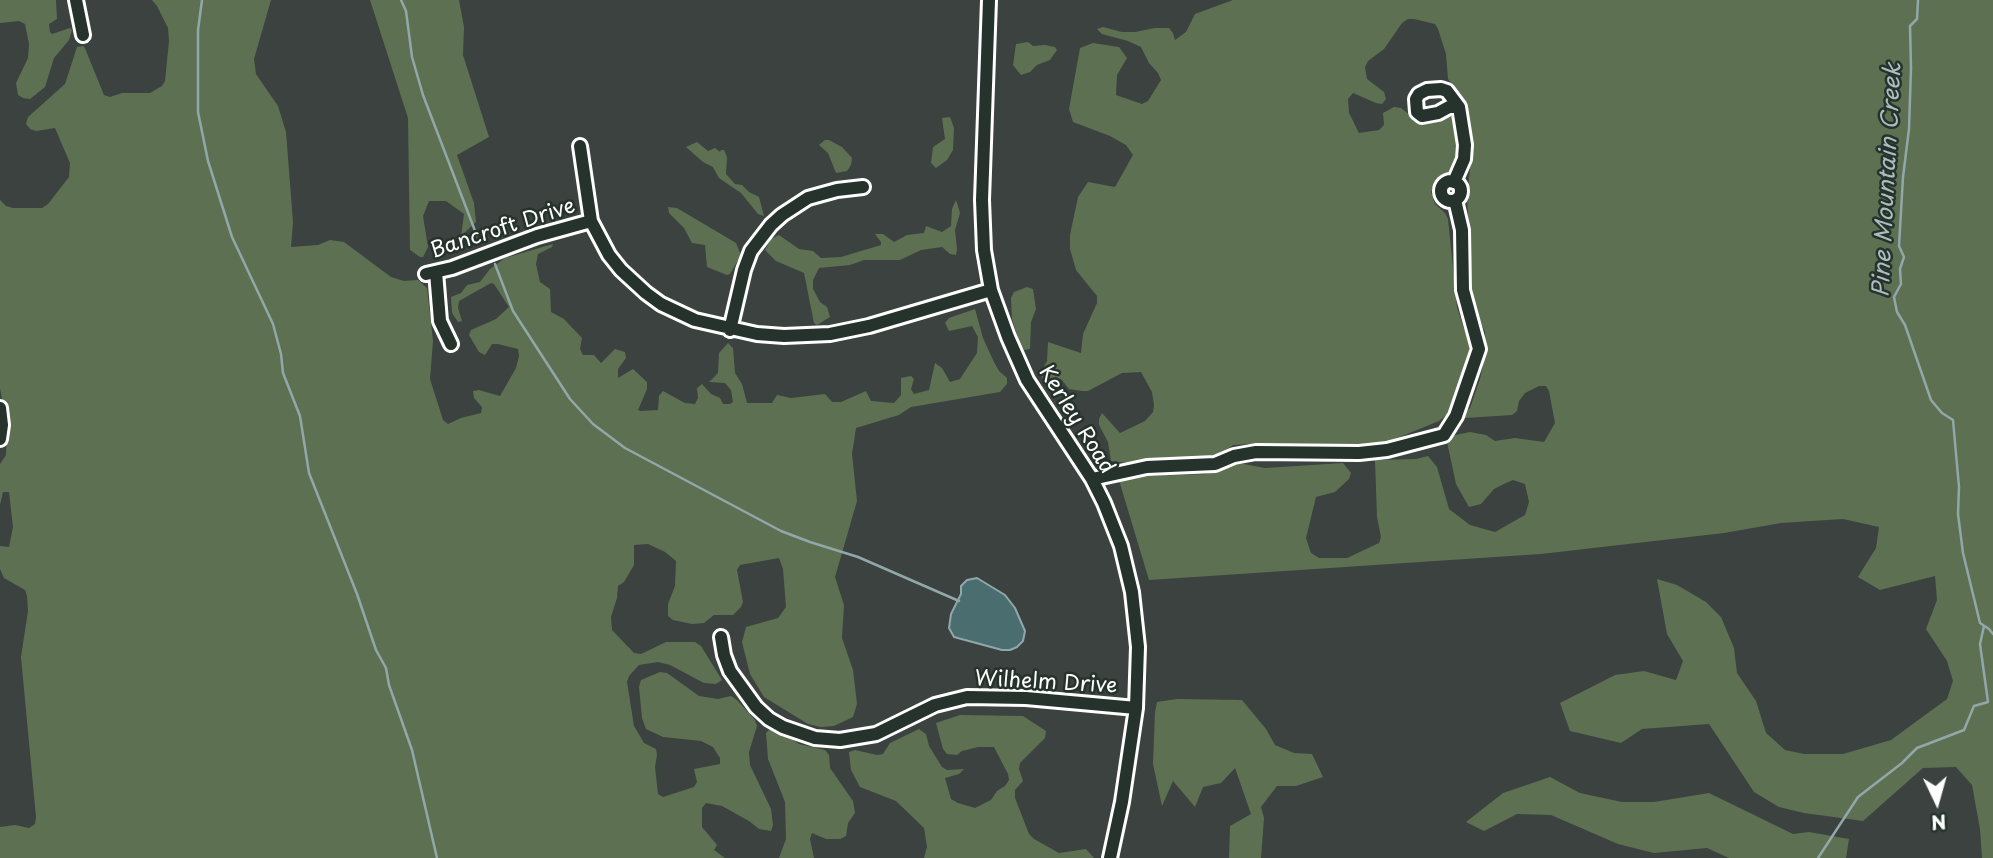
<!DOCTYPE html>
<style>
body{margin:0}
#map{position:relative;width:1993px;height:858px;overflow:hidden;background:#3b4240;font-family:"Playpen Sans",sans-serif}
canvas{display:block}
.north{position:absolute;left:1902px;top:767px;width:70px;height:70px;-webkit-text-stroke:5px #26332d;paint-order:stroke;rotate:175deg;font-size:19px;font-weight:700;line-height:28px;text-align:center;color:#fff}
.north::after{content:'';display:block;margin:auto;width:24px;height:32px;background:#fff;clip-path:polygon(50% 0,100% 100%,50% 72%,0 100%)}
</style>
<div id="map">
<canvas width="1993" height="858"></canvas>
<div class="north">N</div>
</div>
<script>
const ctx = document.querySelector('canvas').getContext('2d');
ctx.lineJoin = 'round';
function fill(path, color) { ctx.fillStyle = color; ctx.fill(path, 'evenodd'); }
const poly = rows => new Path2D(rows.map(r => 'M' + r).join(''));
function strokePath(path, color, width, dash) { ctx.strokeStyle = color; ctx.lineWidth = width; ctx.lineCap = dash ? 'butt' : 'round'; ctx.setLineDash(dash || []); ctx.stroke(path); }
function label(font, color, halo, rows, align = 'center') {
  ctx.font = font + ' "Playpen Sans",sans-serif'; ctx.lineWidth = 5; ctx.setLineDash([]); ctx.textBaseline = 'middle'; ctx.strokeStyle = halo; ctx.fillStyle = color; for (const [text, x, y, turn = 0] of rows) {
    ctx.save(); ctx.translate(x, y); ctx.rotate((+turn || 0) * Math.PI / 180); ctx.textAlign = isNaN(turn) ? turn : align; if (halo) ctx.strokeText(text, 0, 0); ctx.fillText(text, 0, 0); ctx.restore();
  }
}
fill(poly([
 [0,0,56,0,57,19,49,24,50,32,52,34,70,28,72,30,69,40,54,58,45,87,30,99,23,98,18,95,16,83,28,58,29,44,25,24,19,21,0,23],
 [152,0,271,0,254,59,256,74,278,106,286,132,293,222,291,247,318,245,330,240,344,242,391,277,404,281,418,280,427,288,433,341,430,379,443,420,448,424,461,418,481,413,482,407,474,398,473,391,479,390,500,396,516,368,519,356,518,349,498,344,492,344,485,355,479,352,469,335,471,330,496,319,509,307,494,284,491,283,459,301,458,308,462,321,458,322,452,313,451,297,461,293,467,285,480,282,490,269,505,258,553,244,552,247,538,254,536,264,540,282,550,289,551,312,564,319,582,338,580,349,583,355,594,355,601,363,615,349,625,352,626,358,618,369,618,378,633,369,647,382,647,389,638,410,641,411,658,410,659,396,663,391,685,403,695,404,698,398,697,388,702,384,711,394,720,398,723,404,730,404,733,402,731,390,725,383,709,382,718,373,719,353,728,343,733,348,735,373,742,384,747,403,772,403,777,395,791,398,825,394,832,402,841,402,866,391,871,401,894,403,901,395,901,378,911,376,914,379,911,389,914,394,929,390,935,363,942,368,950,382,960,379,977,353,978,337,972,326,949,331,945,323,949,318,975,309,983,338,994,362,999,371,1007,378,1007,384,1000,392,911,407,899,415,856,428,852,454,857,501,835,577,844,605,842,638,853,670,857,704,853,717,834,726,821,727,808,724,764,697,750,674,742,642,746,627,778,618,786,607,783,569,779,558,740,565,737,570,743,602,741,607,733,615,714,615,704,623,692,624,673,620,668,616,668,604,675,586,676,561,665,552,648,544,634,545,634,565,624,582,618,586,617,598,611,617,612,630,634,653,641,654,666,642,695,642,701,646,722,680,716,684,704,683,670,665,658,662,639,665,629,676,627,682,634,726,644,743,656,749,657,755,655,767,658,794,663,797,694,787,697,782,694,769,720,764,720,758,713,747,701,741,663,737,646,729,642,718,639,687,641,680,660,672,667,673,699,696,718,699,731,696,737,700,755,720,757,726,749,752,750,765,771,809,773,825,771,831,759,829,749,821,722,806,706,803,702,808,702,827,717,845,714,850,725,858,0,858,0,827,15,825,29,828,35,824,36,817,21,657,28,611,27,596,25,590,4,578,0,569,0,546,9,547,13,527,9,492,3,492,0,505,0,464,6,455,7,427,0,388,0,200,6,206,13,208,42,208,48,204,69,177,70,163,55,128,36,131,30,129,26,124,28,117,65,84,77,47,84,46,104,95,110,97,122,93,150,93,162,86,165,81,169,41,168,28,157,6],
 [370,0,459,0,464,27,463,55,489,137,457,155,474,203,476,222,461,236,464,214,446,201,429,201,423,216,428,247,423,257,420,257,410,250,408,118],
 [1233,0,1993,0,1993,858,1982,858,1980,829,1972,785,1956,767,1923,768,1863,821,1804,813,1779,807,1754,792,1709,724,1642,729,1621,743,1570,731,1560,703,1615,675,1644,671,1676,680,1683,661,1667,634,1657,579,1677,585,1706,602,1721,617,1734,648,1737,673,1756,701,1766,733,1785,750,1804,754,1843,754,1891,740,1947,699,1953,681,1947,661,1926,629,1937,600,1935,576,1880,590,1858,577,1876,548,1879,527,1843,519,1781,523,1724,533,1541,554,1149,580,1118,477,1206,474,1238,463,1265,468,1343,463,1351,473,1349,479,1335,492,1316,497,1306,538,1311,553,1319,558,1347,558,1379,543,1381,537,1377,517,1375,460,1416,459,1428,456,1437,467,1449,509,1470,525,1495,532,1525,515,1529,502,1525,484,1513,480,1506,483,1494,489,1481,504,1469,507,1456,484,1446,437,1470,432,1486,435,1495,441,1515,438,1544,442,1555,423,1549,391,1546,386,1539,386,1525,393,1519,401,1517,411,1512,415,1465,418,1462,415,1470,408,1480,379,1486,352,1485,332,1473,306,1472,289,1467,197,1471,159,1471,131,1462,100,1448,79,1446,54,1438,29,1435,24,1414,19,1408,19,1402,23,1384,49,1368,61,1365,67,1367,79,1384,92,1386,99,1382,104,1376,103,1353,93,1348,99,1349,113,1359,133,1379,130,1384,125,1383,113,1394,107,1401,108,1411,116,1424,122,1431,122,1443,115,1449,115,1454,119,1458,145,1456,164,1453,170,1438,180,1431,192,1435,204,1445,213,1448,219,1457,307,1464,329,1474,346,1461,377,1454,409,1439,421,1385,443,1295,448,1288,445,1248,444,1233,445,1218,456,1137,464,1111,461,1108,442,1099,425,1099,419,1102,413,1120,433,1145,421,1153,412,1154,405,1152,392,1141,372,1122,373,1088,391,1082,391,1069,389,1061,379,1048,381,1042,378,1041,372,1047,361,1048,342,1081,353,1083,334,1097,303,1097,296,1076,270,1070,249,1070,235,1078,197,1088,182,1115,187,1133,155,1126,145,1110,136,1073,122,1069,109,1080,48,1093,43,1119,47,1127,58,1117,75,1116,95,1142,104,1148,101,1161,80,1158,73,1149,63,1141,47,1128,41,1102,34,1097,29,1103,27,1122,32,1135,32,1155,28,1169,28,1173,33,1175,40,1186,32,1195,14],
 [1028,42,1033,46,1045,45,1055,47,1057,50,1050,60,1037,65,1030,72,1021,75,1013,65,1016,44],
 [950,117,954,128,953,150,947,160,936,168,931,163,933,147,945,139,942,118],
 [825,140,829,140,842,147,852,158,851,165,847,171,836,173,828,153,819,145],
 [697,142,708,151,715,148,720,152,721,150,724,150,727,157,726,174,735,184,742,185,749,192,759,197,764,216,758,214,741,193,719,178,713,167,703,162,686,147],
 [956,200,960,213,955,230,957,249,956,255,950,254,942,247,921,250,900,260,864,260,850,265,819,268,813,280,813,289,820,302,827,307,830,317,817,325,814,323,804,273,776,261,765,250,771,239,779,235,799,249,813,251,821,258,841,257,881,245,881,242,875,234,883,234,894,242,907,235,924,233,926,226,942,232,951,226,952,209],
 [668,207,677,208,736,243,741,255,730,274,727,275,707,267,705,245,692,243,684,228,669,213],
 [1027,287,1033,289,1036,309,1031,322,1030,349,1024,350,1020,344,1012,319,1011,298,1014,292],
 [1177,699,1242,700,1266,729,1275,745,1294,753,1312,754,1323,777,1296,786,1277,786,1261,807,1264,818,1261,858,1229,858,1230,826,1251,814,1235,768,1221,783,1203,787,1195,807,1173,781,1162,806,1153,764,1155,712,1157,702],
 [960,715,1023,716,1046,731,1045,738,1020,763,1019,769,1023,781,1015,790,1015,798,1029,834,1034,839,1059,853,1086,849,1094,858,924,858,927,847,924,828,896,801,860,787,851,770,849,752,855,750,877,755,883,754,890,743,919,729,926,734,929,746,942,767,947,770,964,769,959,774,945,778,951,799,958,803,975,808,991,800,997,791,1005,786,1009,780,1008,774,994,747,978,747,962,751,957,755,947,754,943,749,936,723],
 [771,728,777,728,799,744,825,750,829,755,830,768,853,801,855,813,848,823,846,836,840,839,826,839,812,833,810,839,814,858,779,858,786,839,785,802,768,759,766,733],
 [1550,777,1580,793,1622,802,1654,802,1709,793,1793,834,1809,832,1849,839,1846,858,1729,858,1707,848,1654,853,1618,844,1551,815,1517,814,1484,831,1466,822,1503,793]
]), '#5e7052');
const water = poly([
 [977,578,1005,595,1015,608,1025,631,1023,641,1017,647,1010,650,1002,650,954,637,949,628,951,614,961,594,961,586,967,580,977,578]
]);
fill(water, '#4a6d70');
strokePath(water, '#92a7a9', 2);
strokePath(poly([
 [202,0,198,30,198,112,208,161,232,237,273,324,281,354,283,373,300,416,309,473,357,594,376,650,386,668,389,685,412,750,437,858],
 [401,0,406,11,412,57,423,95,477,236],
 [1918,0,1917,19,1910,26,1911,68,1909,129,1903,177,1899,246,1904,257,1900,269,1901,284,1894,297,1897,312,1905,325,1931,400,1942,413,1953,420,1959,487,1958,514,1963,553,1980,623,1989,629,1993,634],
 [495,264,513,311,570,399,593,424,625,448,781,531,810,542,858,557,959,601],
 [1818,858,1858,797,1902,763,1917,748,1964,730,1974,706,1988,702,1980,644,1984,626]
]), '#92a7a9', 2.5);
const minor = poly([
 [76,0,83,35],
 [989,0,982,200,984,250,991,290,1008,337,1027,380,1092,479,1104,503,1121,546,1132,592,1138,647,1136,708,1122,802,1110,858],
 [580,146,591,221,609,255,621,270,646,293,661,304,695,320,757,334,784,336,830,334,869,326,991,290],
 '1441 191a10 10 0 1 1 20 0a10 10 0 1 1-20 0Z',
 [1454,182,1464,159,1465,145,1459,107,1447,91,1441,89,1427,90,1419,94,1416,99,1417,112,1422,116,1438,113,1449,107,1459,107],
 [436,272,440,321,451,344],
 [426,274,452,268,537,236,591,221],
 [730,330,744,270,751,251,771,225,782,215,808,198,837,190,863,187],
 [0,408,2,425,0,439],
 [1092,479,1147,467,1215,464,1234,456,1256,452,1359,453,1387,450,1444,435,1456,416,1479,349,1463,290,1462,230,1455,200],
 [721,637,724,655,730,671,756,707,769,719,783,727,815,738,840,740,876,734,935,705,967,697,1026,698,1136,708]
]);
strokePath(minor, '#fff', 18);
strokePath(minor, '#26332d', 12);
label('21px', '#fff', '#26332d', [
 ["Bancroft Drive",503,229,-18],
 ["Kerley Road",1076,420,58],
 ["Wilhelm Drive",1046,683,3]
]);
label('italic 23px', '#aebdbf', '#26332d', [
 ["Pine Mountain Creek",1888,180,-87]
]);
</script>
